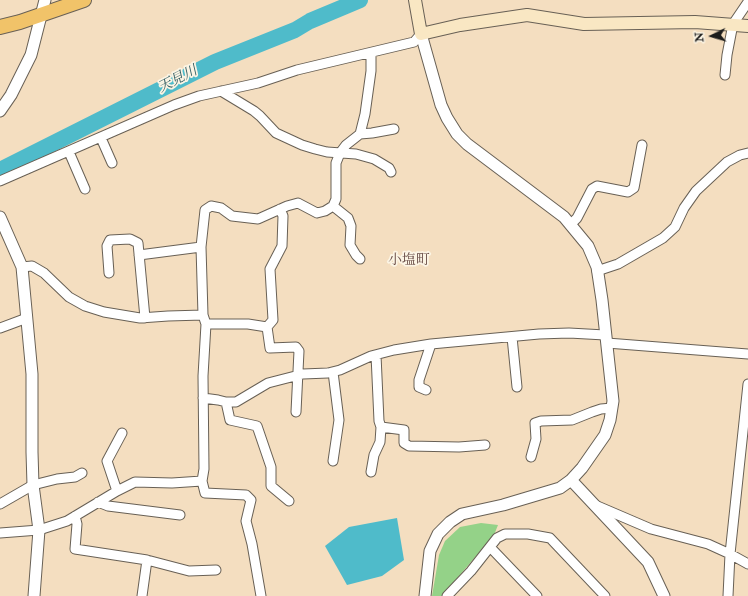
<!DOCTYPE html>
<meta charset="utf-8">
<style>
body{margin:0}
#map{position:relative;width:748px;height:596px;overflow:hidden;background:#f4dec0;font-family:"IM FELL Double Pica",serif}
canvas{display:block}
.north{position:absolute;left:692px;top:16px;width:40px;height:40px;-webkit-text-stroke:3px #fcf5e5;paint-order:stroke;rotate:265deg;font-size:11px;font-weight:700;line-height:16px;text-align:center;color:#1c1c1c}
.north::after{content:'';display:block;margin:auto;width:14px;height:18px;background:#1c1c1c;clip-path:polygon(50% 0,100% 100%,50% 72%,0 100%)}
</style>
<div id="map">
<canvas width="748" height="596"></canvas>
<div class="north">N</div>
</div>
<script>
const ctx = document.querySelector('canvas').getContext('2d');
ctx.lineJoin = 'round';
function fill(path, color) { ctx.fillStyle = color; ctx.fill(path, 'evenodd'); }
const poly = rows => new Path2D(rows.map(r => 'M' + r).join(''));
function strokePath(path, color, width, dash) { ctx.strokeStyle = color; ctx.lineWidth = width; ctx.lineCap = dash ? 'butt' : 'round'; ctx.setLineDash(dash || []); ctx.stroke(path); }
function label(font, color, halo, rows, align = 'center') {
  ctx.font = font + ' "IM FELL Double Pica","Noto Serif JP",serif'; ctx.lineWidth = 3.5; ctx.setLineDash([]); ctx.textBaseline = 'middle'; ctx.strokeStyle = halo; ctx.fillStyle = color; for (const [text, x, y, turn = 0] of rows) {
    ctx.save(); ctx.translate(x, y); ctx.rotate((+turn || 0) * Math.PI / 180); ctx.textAlign = isNaN(turn) ? turn : align; if (halo) ctx.strokeText(text, 0, 0); ctx.fillText(text, 0, 0); ctx.restore();
  }
}
fill(poly([
 [481,523,498,525,494,535,442,596,432,596,439,555,445,541,460,527]
]), '#94d288');
fill(poly([
 [397,518,404,560,382,576,347,585,325,546,349,527]
]), '#4fbbca');
strokePath(poly([
 [0,170,215,62,295,30,310,21,360,0]
]), '#4fbbca', 16);
const minor = poly([
 [725,75,727,55,733,24,748,2],
 [221,91,254,111,260,116,276,133,302,145,315,149,327,152,356,154,374,159,389,168,391,172],
 [360,134,365,114,371,71,371,53],
 [101,138,112,163],
 [69,152,85,189],
 [0,181,174,105,199,96,258,83,297,70,414,42,421,34],
 [333,206,348,218,351,226,350,245,356,255,360,259],
 [280,209,283,216,282,246,270,269,273,320,267,327,270,348,296,347,299,351,296,412],
 [571,224,577,218,592,189,597,186,628,192,634,188,642,145],
 [139,255,201,247],
 [22,267,32,266,44,273,69,297,85,306,104,312,140,318,168,316,203,315],
 [597,271,618,264,663,238,675,227,684,208,696,191,727,162,740,155,748,153],
 [109,273,107,246,110,240,130,239,138,243,145,318],
 [206,324,248,324,267,327],
 [0,328,27,318],
 [512,337,517,387],
 [607,343,748,354],
 [426,390,419,387,419,380,431,344],
 [203,398,218,400,226,402,236,402,268,383,303,374,328,373,340,370,371,356,394,350,431,344,539,334,569,333,605,335],
 [226,402,230,420,257,426,271,467,271,486,289,501],
 [381,427,404,430,404,443,409,446,459,447,485,445],
 [531,457,536,439,535,423,541,421,572,420,592,412,601,409,612,408],
 [333,461,339,420,333,372],
 [371,472,374,455,380,442,381,427,379,421,376,355],
 [117,491,107,461,122,433],
 [98,502,108,506,180,515],
 [0,504,33,485,57,479,75,477,82,473],
 [595,505,651,529,708,544,730,554,748,564],
 [75,516,77,524,75,549,147,560,189,571,216,570],
 [0,533,39,530,67,521,117,491,135,482,172,483,202,481],
 [490,547,537,596],
 [142,596,147,560],
 [261,596,252,544,246,521,251,500,246,495,205,493,202,481,204,469,203,376,206,324,203,315,201,247,205,210,211,206,221,208,232,216,258,219,287,206,298,203,317,213,325,211,333,206,336,199,336,163,340,153,346,145,360,134,372,133,394,129],
 [447,596,471,571,497,538,505,534,528,534,550,538,605,596],
 [728,596,730,554,748,384]
]);
const tertiary = poly([
 [421,34,441,105,447,118,457,134,467,144,564,217,588,246,597,267,602,300,613,401,610,420,605,435,582,468,571,480,560,488,503,505,462,514,450,522,438,534,430,551,425,596],
 [0,111,11,95,31,55,45,0],
 [0,217,22,267,32,374,32,452,33,485,39,530,34,596],
 [571,480,648,562,664,596]
]);
const secondary = poly([
 [415,0,421,34,460,25,527,15,584,24,695,22,748,26]
]);
const trunk = poly([
 [0,27,20,22,84,0]
]);
strokePath(minor, '#686055', 11);
strokePath(tertiary, '#686055', 13);
strokePath(secondary, '#686055', 14);
strokePath(trunk, '#686055', 16);
strokePath(minor, '#fff', 9);
strokePath(tertiary, '#fff', 11);
strokePath(secondary, '#f9e7c3', 12);
strokePath(trunk, '#f1c369', 14);
label('italic 14px', '#305c62', '#fcf5e5', [
 ["天見川",178,80,-27]
]);
label('14px', '#6a4e48', '#fcf5e5', [
 ["小塩町",409,261]
]);
</script>
